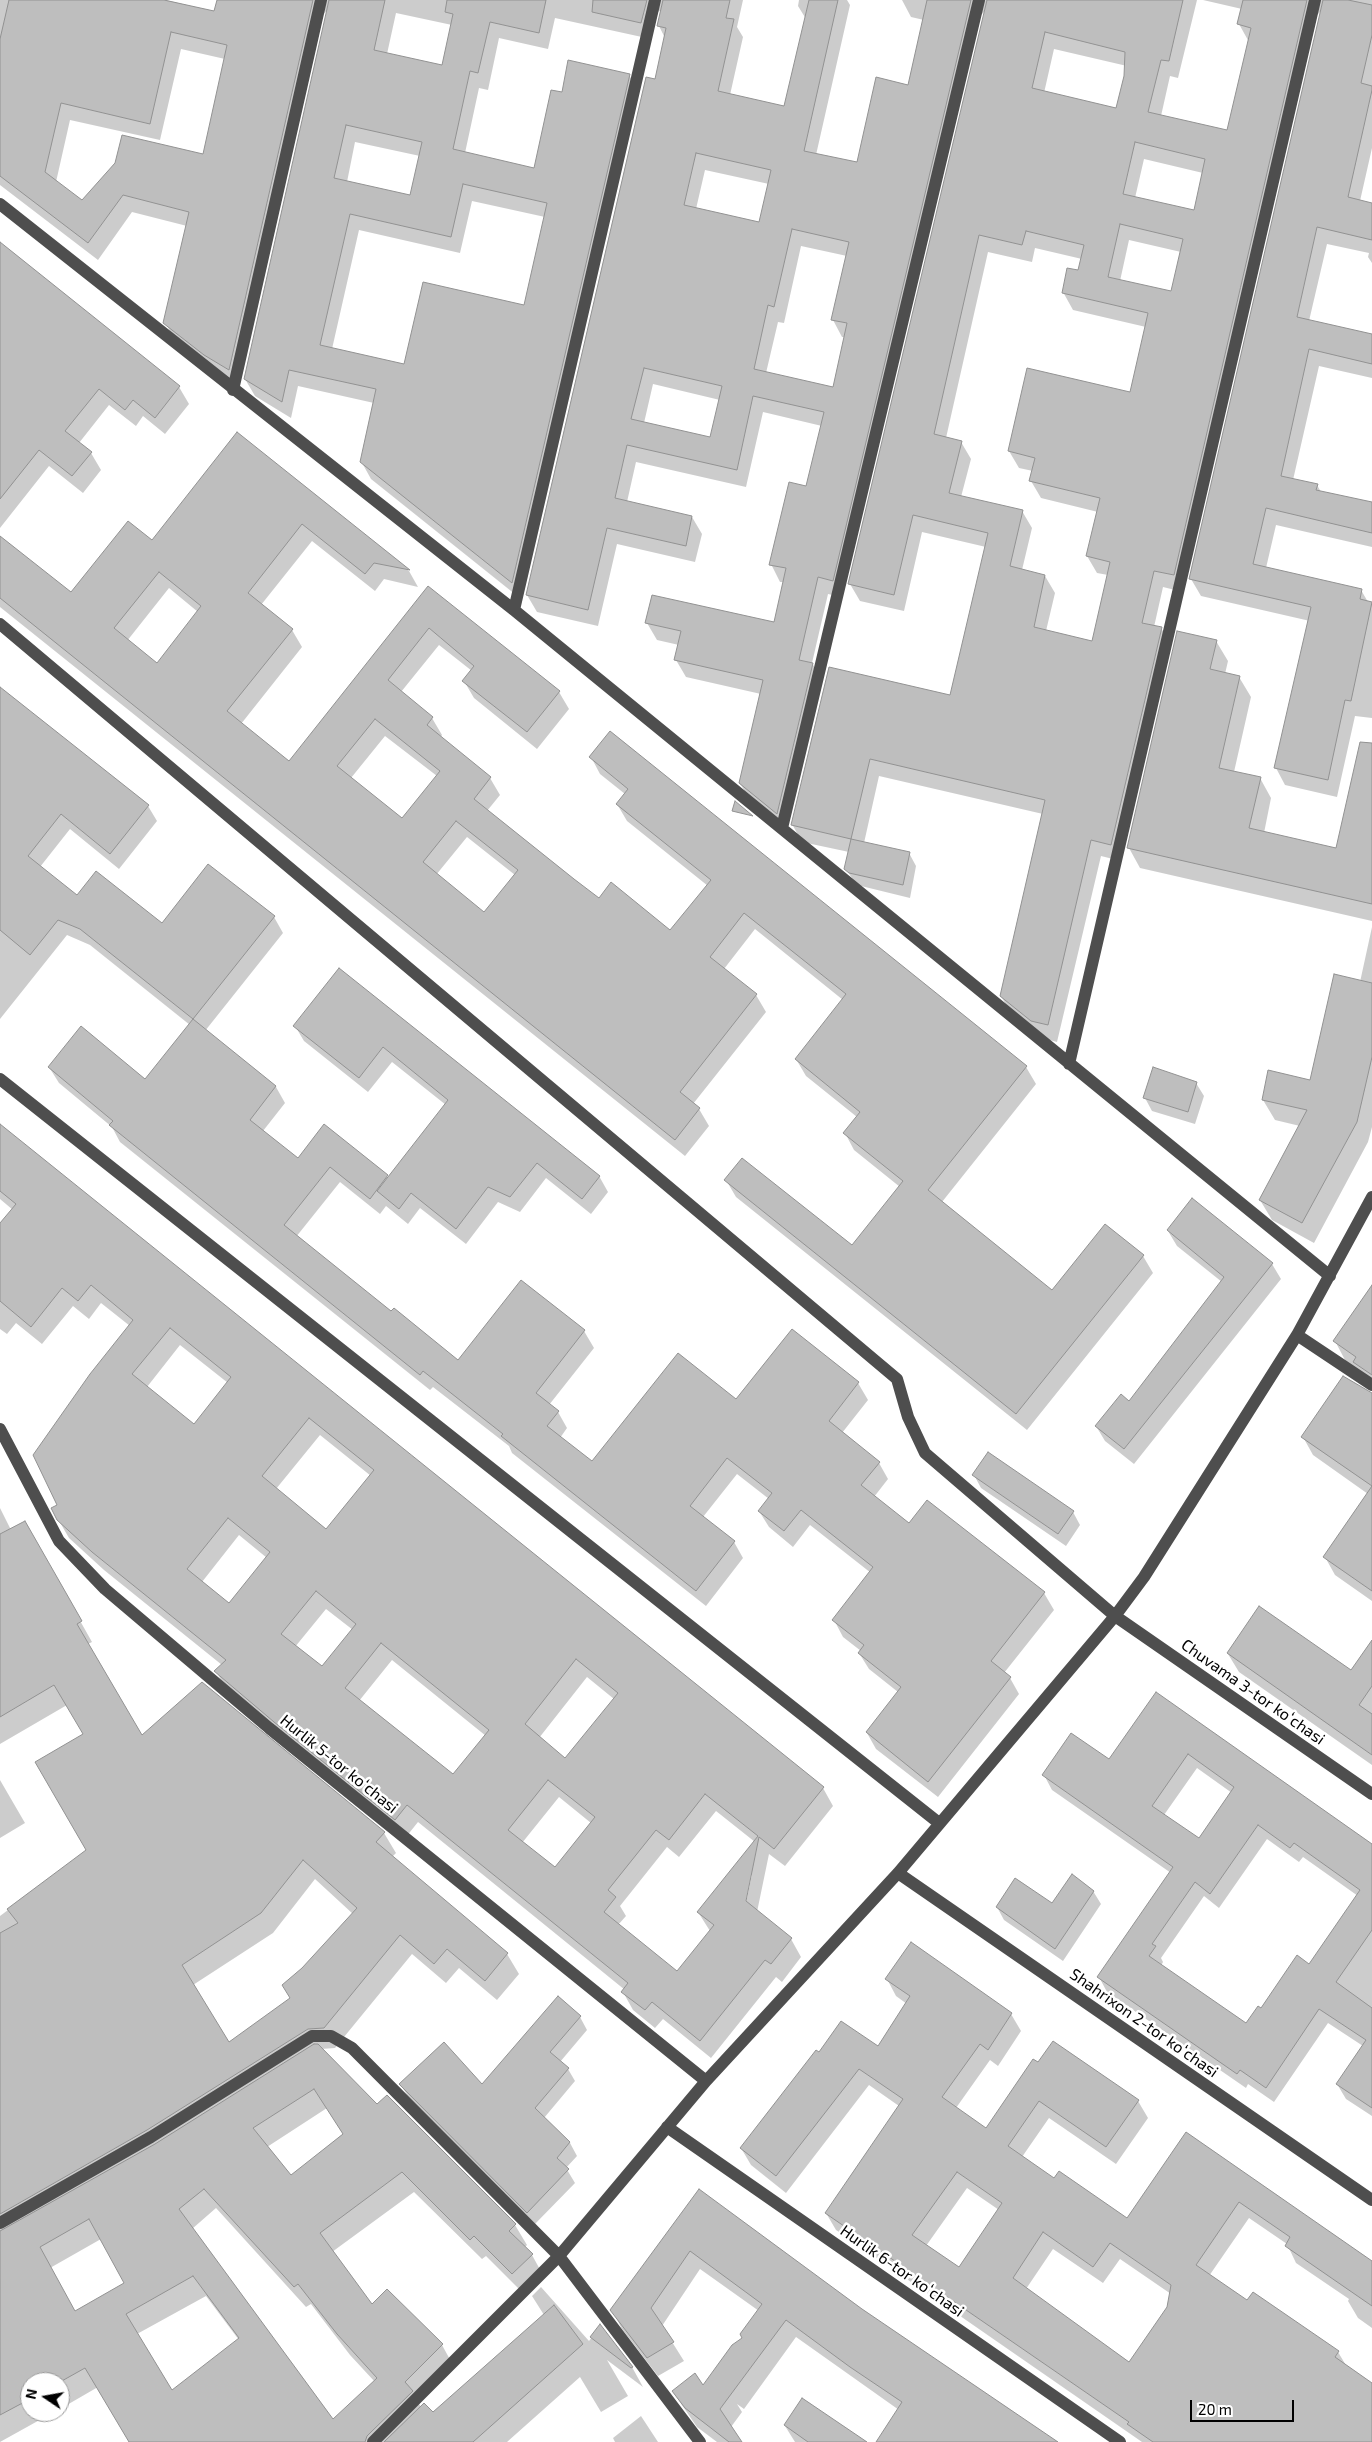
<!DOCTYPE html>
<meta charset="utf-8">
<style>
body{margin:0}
#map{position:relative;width:1372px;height:2442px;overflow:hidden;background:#fff;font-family:"Exo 2",sans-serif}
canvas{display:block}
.north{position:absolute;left:20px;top:2372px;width:50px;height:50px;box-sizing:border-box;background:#fff;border:1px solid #999;border-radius:50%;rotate:282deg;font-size:14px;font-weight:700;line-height:20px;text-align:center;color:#000}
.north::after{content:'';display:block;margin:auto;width:18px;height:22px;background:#000;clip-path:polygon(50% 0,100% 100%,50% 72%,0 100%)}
.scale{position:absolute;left:1190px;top:2400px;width:104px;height:22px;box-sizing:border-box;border:2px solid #000;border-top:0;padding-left:6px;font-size:15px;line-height:18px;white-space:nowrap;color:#000;-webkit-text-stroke:4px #fff;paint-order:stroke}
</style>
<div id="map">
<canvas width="1372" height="2442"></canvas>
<div class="north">N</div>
<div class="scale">20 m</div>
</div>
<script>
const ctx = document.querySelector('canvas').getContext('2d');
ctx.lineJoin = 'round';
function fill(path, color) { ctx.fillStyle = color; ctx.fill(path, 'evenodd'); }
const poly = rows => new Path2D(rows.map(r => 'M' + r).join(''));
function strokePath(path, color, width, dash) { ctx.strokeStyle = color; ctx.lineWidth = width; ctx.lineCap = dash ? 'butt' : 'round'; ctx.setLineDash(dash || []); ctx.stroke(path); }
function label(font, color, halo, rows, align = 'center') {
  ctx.font = font + ' "Exo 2",sans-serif'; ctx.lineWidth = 5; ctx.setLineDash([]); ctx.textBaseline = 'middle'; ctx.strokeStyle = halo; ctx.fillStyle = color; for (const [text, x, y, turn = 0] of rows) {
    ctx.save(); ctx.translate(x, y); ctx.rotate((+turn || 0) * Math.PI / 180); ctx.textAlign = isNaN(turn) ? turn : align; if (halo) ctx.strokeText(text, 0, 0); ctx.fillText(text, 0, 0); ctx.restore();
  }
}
fill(poly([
 [0,0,166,0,215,12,218,0,743,0,737,27,743,37,730,95,785,107,806,19,798,6,799,0,847,0,850,5,816,155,858,164,909,86,924,20,911,17,902,0,1197,0,1178,78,1170,76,1161,116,1228,132,1249,42,1239,24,1242,9,1203,0,1372,0,1372,148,1360,201,1372,204,1372,263,1368,257,1369,253,1327,244,1309,321,1372,335,1372,378,1319,366,1293,480,1317,485,1321,492,1372,503,1372,547,1276,525,1266,568,1361,590,1368,602,1372,603,1372,718,1355,716,1337,797,1285,785,1276,768,1310,621,1201,596,1191,579,1323,9,1317,15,1183,592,1163,587,1154,627,1161,628,1171,645,1121,861,1101,856,1057,1042,1042,1038,1011,1013,1001,996,1043,814,879,776,864,843,909,853,916,866,910,898,857,885,845,868,849,852,802,842,792,824,830,668,951,696,986,547,922,532,904,611,860,601,850,584,987,9,980,16,842,597,828,594,812,663,822,681,787,830,750,800,740,783,761,694,686,677,676,660,679,645,657,640,647,623,775,624,784,582,780,582,771,564,807,488,822,426,763,412,746,487,636,462,627,502,692,517,702,534,695,562,617,544,598,626,537,612,527,595,655,81,665,38,659,26,662,9,658,12,651,39,555,18,548,49,499,38,488,90,479,88,465,153,535,169,563,93,629,75,639,92,521,599,371,479,361,461,374,403,298,386,291,418,255,396,245,379,329,8,322,16,239,386,175,340,165,322,187,226,132,212,98,260,0,185],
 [396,13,452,25,442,66,387,54],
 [181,49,225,59,204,155,82,201,56,182,70,120,160,140],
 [1054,49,1127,66,1117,110,1044,93],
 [355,142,420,156,411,196,347,182],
 [1144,159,1203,173,1195,212,1135,198],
 [705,170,769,184,760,223,696,209],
 [472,201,545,217,525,306,405,365,332,349,359,230,460,253],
 [1129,240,1181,252,1172,293,1120,281],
 [801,246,847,256,833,320,842,337,845,337,834,389,766,373,778,322,784,323],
 [1035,248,1082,259,1079,272,1063,292,1073,310,1146,327,1131,393,1009,451,1019,468,1033,471,1031,481,1041,498,1098,512,1087,556,1097,573,1108,575,1093,642,1046,631,1055,593,1045,576,1022,570,1032,528,1022,511,961,497,971,459,961,442,946,438,988,252,1032,262],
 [653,384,720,400,711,439,644,423],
 [0,243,179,387,189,404,165,434,143,416,136,426,109,405,79,443,91,453,101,470,83,493,49,466,0,528],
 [237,434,409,571,418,587,384,579,375,591,312,541,261,605,292,630,302,647,241,724,289,763,428,588,559,692,569,709,537,749,474,698,464,681,472,671,439,645,401,692,432,718,442,735,440,738,490,778,500,795,487,811,599,900,671,932,708,886,627,821,617,804,625,794,600,774,591,757,1026,1067,1036,1084,942,1202,1052,1291,1143,1256,1153,1273,1027,1430,736,1197,726,1180,852,1247,900,1187,854,1150,845,1133,857,1117,806,1076,796,1059,843,1000,755,929,724,969,756,995,766,1012,693,1104,699,1109,709,1126,685,1156,0,607,0,537,71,594,152,542],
 [169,588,198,612,157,665,127,641],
 [385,736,437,776,402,819,351,778],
 [467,837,515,875,484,914,436,875],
 [1216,641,1228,661,1225,674,1239,677,1251,697,1234,772,1260,778,1271,798,1264,833,1337,850,1372,766,1372,921,1140,868,1129,848],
 [0,688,148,806,157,821,119,869,70,829,40,867,77,897,162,925,274,917,283,933,205,1031,276,1087,285,1103,263,1131,298,1160,325,1126,388,1178,446,1105,392,1062,368,1092,304,1041,295,1026,339,970,599,1176,608,1192,591,1214,546,1178,520,1212,498,1202,466,1244,420,1208,408,1224,386,1206,380,1214,340,1182,296,1237,392,1313,458,1361,521,1282,584,1331,594,1348,549,1405,558,1412,567,1428,560,1438,592,1463,736,1401,858,1383,868,1400,842,1433,879,1463,888,1479,874,1497,909,1524,928,1501,1044,1593,1054,1610,1004,1673,1010,1678,1019,1694,938,1797,876,1749,867,1733,898,1692,869,1669,859,1653,861,1651,843,1637,834,1620,871,1573,810,1525,793,1547,769,1527,759,1511,769,1499,737,1474,703,1517,734,1542,743,1558,706,1606,512,1453,509,1446,433,1387,430,1390,120,1142,112,1127,59,1083,49,1067,145,1081,190,1025,90,945,67,935,0,1019],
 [1372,927,1372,1127,1368,1142,1314,1243,1272,1220,1260,1200,1300,1126,1275,1120,1263,1100,1310,1082,1360,982],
 [1196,1083,1204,1096,1195,1124,1152,1111,1145,1098],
 [0,1125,823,1788,833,1806,785,1866,769,1854,757,1912,791,1939,801,1957,782,1982,776,1977,711,2058,663,2019,655,2028,633,2010,623,1992,625,1990,418,1822,406,1837,226,1689,216,1671,222,1665,104,1570,69,1538,58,1519,58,1505,130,1326,101,1303,89,1319,73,1306,42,1344,16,1323,7,1334,0,1329,0,1225,13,1210,0,1199],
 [180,1345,228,1383,194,1425,147,1387],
 [320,1435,371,1476,327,1530,276,1489],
 [239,1535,267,1558,229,1605,202,1582],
 [326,1609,353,1630,322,1668,295,1647],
 [392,1660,486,1736,453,1776,359,1701],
 [587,1677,614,1699,566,1760,539,1738],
 [559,1797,591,1823,555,1869,522,1843],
 [716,1811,755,1842,698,1912,710,1931,677,1972,618,1925,626,1916,620,1906,667,1847,679,1857],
 [752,1874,745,1908,743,1907,749,1877],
 [1168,1231,1272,1264,1281,1279,1134,1464,1105,1441,1096,1426,1130,1402,1222,1282,1177,1246],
 [1372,1287,1372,1386,1345,1360,1335,1341],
 [1372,1393,1372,1601,1335,1575,1325,1557,1368,1494,1313,1455,1303,1437],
 [974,1475,1073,1512,1080,1525,1066,1546,981,1488],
 [0,1508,11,1530,25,1523,92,1642,88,1644,142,1737,384,1833,396,1853,392,1857,507,1954,519,1974,497,2000,459,1968,446,1983,412,1954,335,2048,321,2049,377,2105,387,2096,515,2225,527,2245,524,2248,532,2255,543,2275,524,2294,486,2256,482,2259,414,2192,332,2252,372,2306,442,2345,453,2365,417,2401,421,2407,433,2414,544,2315,532,2296,541,2287,589,2341,600,2326,632,2367,643,2387,607,2360,628,2396,601,2412,580,2377,507,2442,130,2442,98,2387,60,2409,60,2382,30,2382,30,2412,54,2412,0,2442,0,1916,88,1850,84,1735,67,1705,0,1744],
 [315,1879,353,1914,303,1969,291,1999,228,2044,193,1985,273,1933],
 [327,2108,343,2134,291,2176,267,2147],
 [216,2208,306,2307,311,2304,350,2355,375,2382,332,2421,192,2229],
 [101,2239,126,2284,75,2313,50,2268],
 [206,2296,239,2340,172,2392,137,2334],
 [1372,1642,1372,1765,1239,1672,1228,1654,1351,1672],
 [1156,1694,1372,1846,1372,2116,1346,2099,1337,2084,1363,2046,1328,2023,1274,2102,1248,2084,1246,2088,1107,1992,1099,1977,1171,1873,1052,1790,1044,1775,1109,1761],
 [1197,1768,1232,1793,1199,1840,1164,1815],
 [1267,1839,1299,1862,1303,1857,1358,1896,1309,1965,1247,2025,1161,1966,1163,1962,1161,1958,1204,1896,1219,1908],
 [0,1780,25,1823,0,1838],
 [1093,1891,1101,1904,1063,1961,1004,1920,997,1907,1053,1905],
 [887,1979,1011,2014,1021,2031,998,2066,990,2060,956,2108,986,2130,1033,2060,1138,2101,1148,2118,1116,2164,1049,2118,1022,2157,1055,2180,1127,2220,1186,2134,1372,2262,1372,2328,1358,2318,1348,2301,1349,2299,1296,2263,1287,2244,1249,2218,1209,2276,1247,2302,1253,2293,1338,2352,1347,2367,1372,2384,1372,2442,1142,2442,836,2230,826,2213,899,2106,869,2085,786,2193,751,2165,741,2148,820,2054,878,2048,907,2004,896,1996],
 [967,2188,999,2210,959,2269,926,2246],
 [1053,2249,1103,2283,1120,2259,1171,2294,1168,2307,1130,2363,1026,2289],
 [580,2017,587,2030,560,2062,568,2069,575,2081,544,2118,570,2143,577,2156,566,2168,575,2183,535,2224,408,2096,400,2084,482,2086],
 [699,2191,861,2310,1056,2442,877,2442,899,2410,796,2337,744,2409,737,2404,742,2412,731,2427,741,2442,717,2442,697,2427,673,2392,703,2387,744,2338,759,2311,700,2269,662,2326,684,2361,658,2376,622,2329,612,2310],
 [641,2416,658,2442,615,2442,613,2438],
 [785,2426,865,2442,795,2442]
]), '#0003');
const building = poly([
 [9,0,164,0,214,11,217,0,313,0,229,370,204,355,163,323,189,212,123,195,88,243,0,176,0,39,9,0],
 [171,32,227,45,203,154,122,135,115,163,82,200,45,172,61,103,150,124,171,32],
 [329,0,385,0,374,50,442,65,453,14,445,12,447,0,546,0,539,33,490,22,478,73,470,71,453,149,534,168,551,90,562,92,568,60,630,74,512,583,360,462,376,389,289,370,282,402,244,379,329,0],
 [346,125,422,142,410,195,334,178,346,125],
 [463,184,547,203,524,305,423,282,404,364,320,345,350,214,451,237,463,184],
 [593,0,647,0,641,23,592,12,593,0],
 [663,0,730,0,726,18,734,19,718,91,784,106,809,0,838,0,804,151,857,162,876,77,908,85,927,0,971,0,833,581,818,577,799,660,813,663,777,814,739,783,763,680,674,660,681,631,645,623,652,595,774,622,786,568,769,565,789,482,806,486,824,412,753,396,737,470,627,445,615,498,692,516,686,546,607,528,588,610,526,595,646,77,655,79,666,28,657,26,663,0],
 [696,153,771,170,759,222,684,205,696,153],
 [792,229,849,242,831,320,847,323,833,387,754,369,768,305,774,307,792,229],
 [644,368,722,386,710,437,631,419,644,368],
 [987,0,1183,0,1169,61,1161,60,1148,112,1227,130,1251,28,1237,24,1243,0,1307,0,1174,575,1154,571,1142,623,1162,627,1111,845,1091,840,1048,1025,1031,1021,1000,996,1045,800,870,759,851,839,791,825,829,667,950,695,988,533,913,515,894,595,848,584,987,0],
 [1045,32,1125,52,1124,76,1116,108,1032,88,1045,32],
 [1135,142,1205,159,1194,210,1123,194,1135,142],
 [1120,224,1183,239,1171,291,1108,277,1120,224],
 [1026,231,1084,245,1078,270,1067,268,1062,293,1148,313,1130,392,1027,368,1008,451,1035,458,1029,481,1100,498,1086,556,1110,562,1092,641,1034,627,1045,575,1010,566,1023,510,949,493,962,441,934,434,979,235,1022,245,1026,231],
 [1323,0,1348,0,1372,5,1372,35,1361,83,1372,86,1372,90,1348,197,1372,203,1372,240,1317,227,1297,317,1372,334,1372,364,1309,349,1281,476,1318,484,1316,490,1372,502,1372,533,1266,508,1253,564,1362,589,1360,599,1372,602,1351,701,1345,700,1328,780,1274,768,1311,607,1189,579,1323,0],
 [0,242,180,386,155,418,133,400,125,410,99,389,65,431,92,452,72,476,39,450,0,499,0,242],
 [237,432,410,570,374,563,365,574,302,524,248,593,293,629,227,711,289,761,428,586,560,691,527,732,462,681,474,666,429,628,388,680,433,717,427,725,491,777,474,799,574,879,599,898,611,882,670,930,711,880,616,804,628,789,589,757,610,731,1027,1066,928,1190,1052,1290,1105,1224,1144,1255,1016,1414,724,1180,742,1158,852,1245,903,1181,843,1133,860,1112,795,1059,846,994,792,951,744,913,710,957,757,994,680,1092,700,1108,675,1140,0,598,0,536,71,592,128,521,152,540,237,432],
 [159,572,201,606,157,663,114,628,159,572],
 [375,719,440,771,402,818,337,766,375,719],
 [456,821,518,870,484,912,423,862,456,821],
 [1177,631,1217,640,1210,669,1240,676,1219,768,1261,777,1249,828,1336,848,1360,742,1372,743,1372,904,1127,848,1177,631],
 [0,687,149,805,110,854,61,814,28,856,77,895,96,871,162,923,208,864,275,916,193,1019,80,929,58,920,30,955,0,930,0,687],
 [735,801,753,816,732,811,735,801],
 [851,839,910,852,903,885,849,873,844,869,851,839],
 [339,968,600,1176,582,1199,537,1163,510,1197,488,1187,456,1229,411,1193,399,1209,377,1191,448,1100,383,1047,359,1078,293,1026,339,968],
 [1334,974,1372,983,1372,1057,1357,1122,1302,1223,1259,1200,1307,1110,1262,1100,1268,1070,1310,1080,1334,974],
 [193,1019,276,1086,250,1120,298,1158,324,1124,388,1175,370,1199,330,1167,284,1225,391,1311,394,1308,458,1360,521,1280,585,1330,536,1393,559,1411,547,1426,592,1461,678,1353,736,1399,792,1329,859,1382,829,1421,880,1462,861,1485,909,1523,927,1500,1045,1592,991,1661,1011,1677,928,1782,866,1732,901,1687,858,1653,864,1645,832,1620,873,1567,801,1510,784,1531,758,1511,772,1493,727,1458,690,1506,735,1541,696,1591,501,1436,503,1434,423,1371,420,1375,109,1125,113,1121,48,1067,81,1026,145,1079,193,1019],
 [1153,1067,1197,1082,1188,1112,1143,1098,1153,1067],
 [0,1124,824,1787,774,1849,759,1837,746,1901,792,1938,771,1964,765,1960,700,2041,652,2002,645,2010,621,1992,628,1983,407,1805,395,1820,274,1722,214,1671,226,1660,92,1552,57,1520,51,1508,57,1505,33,1455,90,1374,133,1320,91,1285,78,1301,62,1288,31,1327,0,1301,0,1223,16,1204,0,1191,0,1124],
 [170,1328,231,1377,194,1424,132,1374,170,1328],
 [309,1418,374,1470,326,1529,262,1476,309,1418],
 [228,1518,270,1552,229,1603,187,1569,228,1518],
 [316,1591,356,1624,322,1666,281,1634,316,1591],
 [381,1643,489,1730,453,1774,345,1688,381,1643],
 [576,1659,618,1693,565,1758,525,1724,576,1659],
 [548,1780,595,1817,555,1867,508,1830,548,1780],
 [705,1794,758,1836,697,1912,714,1925,677,1971,604,1912,616,1897,608,1890,656,1830,669,1840,705,1794],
 [1192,1198,1273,1263,1124,1449,1095,1426,1121,1394,1129,1401,1224,1277,1167,1230,1192,1198],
 [1372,1285,1372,1375,1353,1362,1356,1357,1333,1341,1372,1285],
 [1343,1376,1372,1393,1372,1486,1301,1437,1343,1376],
 [988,1452,1074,1511,1058,1534,972,1475,988,1452],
 [1372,1486,1372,1591,1323,1557,1372,1486],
 [25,1521,82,1621,77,1624,142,1735,202,1682,385,1832,376,1842,508,1953,485,1981,447,1949,434,1964,400,1935,324,2028,308,2029,147,2130,0,2214,0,1933,18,1923,7,1909,86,1850,35,1762,83,1734,54,1685,0,1717,0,1534,25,1521],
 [303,1860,357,1908,302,1968,282,1985,290,1998,229,2042,182,1965,261,1913,303,1860],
 [1259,1606,1351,1670,1372,1640,1372,1686,1359,1705,1372,1714,1372,1755,1227,1653,1259,1606],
 [1156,1692,1372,1844,1372,1930,1336,1982,1372,2008,1372,2108,1336,2084,1366,2040,1319,2009,1266,2088,1240,2070,1237,2074,1097,1977,1173,1867,1042,1775,1071,1733,1109,1759,1156,1692],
 [1188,1754,1234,1787,1199,1838,1152,1806,1188,1754],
 [1258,1825,1290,1848,1294,1843,1360,1890,1309,1964,1297,1955,1261,2008,1258,2006,1246,2023,1149,1956,1156,1946,1152,1944,1195,1882,1210,1894,1258,1825],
 [1072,1874,1094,1891,1055,1949,996,1907,1015,1878,1052,1903,1072,1874],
 [911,1942,1012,2013,988,2050,980,2044,942,2097,986,2128,1033,2059,1038,2062,1053,2041,1139,2100,1106,2147,1039,2101,1008,2146,1054,2178,1059,2171,1127,2218,1186,2132,1372,2261,1372,2306,1285,2246,1290,2237,1239,2202,1196,2265,1247,2300,1253,2292,1339,2351,1335,2357,1372,2383,1372,2442,1153,2442,1127,2424,1129,2422,825,2213,903,2099,859,2069,776,2176,740,2148,816,2050,819,2052,841,2021,878,2046,910,1996,885,1979,911,1942],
 [957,2172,1002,2203,959,2267,912,2235,957,2172],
 [1043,2232,1093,2267,1110,2243,1171,2285,1167,2307,1129,2362,1013,2278,1043,2232],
 [558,1996,581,2016,550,2052,569,2068,535,2108,570,2142,557,2158,569,2169,527,2213,399,2084,444,2042,482,2084,558,1996],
 [314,2044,318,2044,377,2104,387,2095,516,2224,509,2231,533,2254,512,2274,474,2236,470,2240,402,2172,320,2233,372,2304,387,2289,443,2344,405,2382,413,2391,367,2436,365,2442,129,2442,85,2368,60,2382,30,2382,30,2399,0,2415,0,2231,155,2144,314,2044],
 [314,2089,343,2134,291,2175,253,2128,314,2089],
 [204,2189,294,2287,298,2284,337,2334,377,2378,333,2419,179,2209,204,2189],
 [89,2219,124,2283,75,2311,40,2247,89,2219],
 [193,2276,239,2338,172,2390,126,2314,193,2276],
 [699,2189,862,2309,1058,2442,876,2442,902,2402,850,2367,786,2320,720,2409,742,2442,729,2442,685,2408,672,2391,695,2373,703,2385,732,2345,742,2338,740,2334,762,2304,690,2251,651,2308,674,2342,647,2358,610,2310,699,2189],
 [554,2305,583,2344,473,2442,384,2442,424,2403,433,2412,554,2305],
 [600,2324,633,2367,631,2368,590,2337,600,2324],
 [802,2398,867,2442,808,2442,784,2425,802,2398]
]);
fill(building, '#bebebe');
strokePath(building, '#929292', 1);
strokePath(poly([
 [0,204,514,610,1330,1276],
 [233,390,321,0],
 [514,610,655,0],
 [0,624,897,1379,908,1417,925,1453,1115,1616,1372,1794],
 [782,828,979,0],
 [1069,1064,1315,0],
 [0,1079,939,1823],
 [1297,1335,1372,1385],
 [0,1429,59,1541,105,1589,269,1728,706,2081],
 [898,1873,1372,2200],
 [667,2127,1120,2442],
 [0,2223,151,2137,312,2036,331,2036,352,2048,559,2256,700,2442],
 [373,2442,559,2256,706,2081,898,1873,1115,1616,1144,1577,1297,1335,1372,1197]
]), '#4e4e4e', 12);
label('16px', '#000', '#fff', [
 ["Chuvama 3-tor koʻchasi",1253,1692,35],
 ["Hurlik 5-tor koʻchasi",339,1764,39],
 ["Shahrixon 2-tor koʻchasi",1144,2023,35],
 ["Hurlik 6-tor koʻchasi",902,2271,35]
]);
</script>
